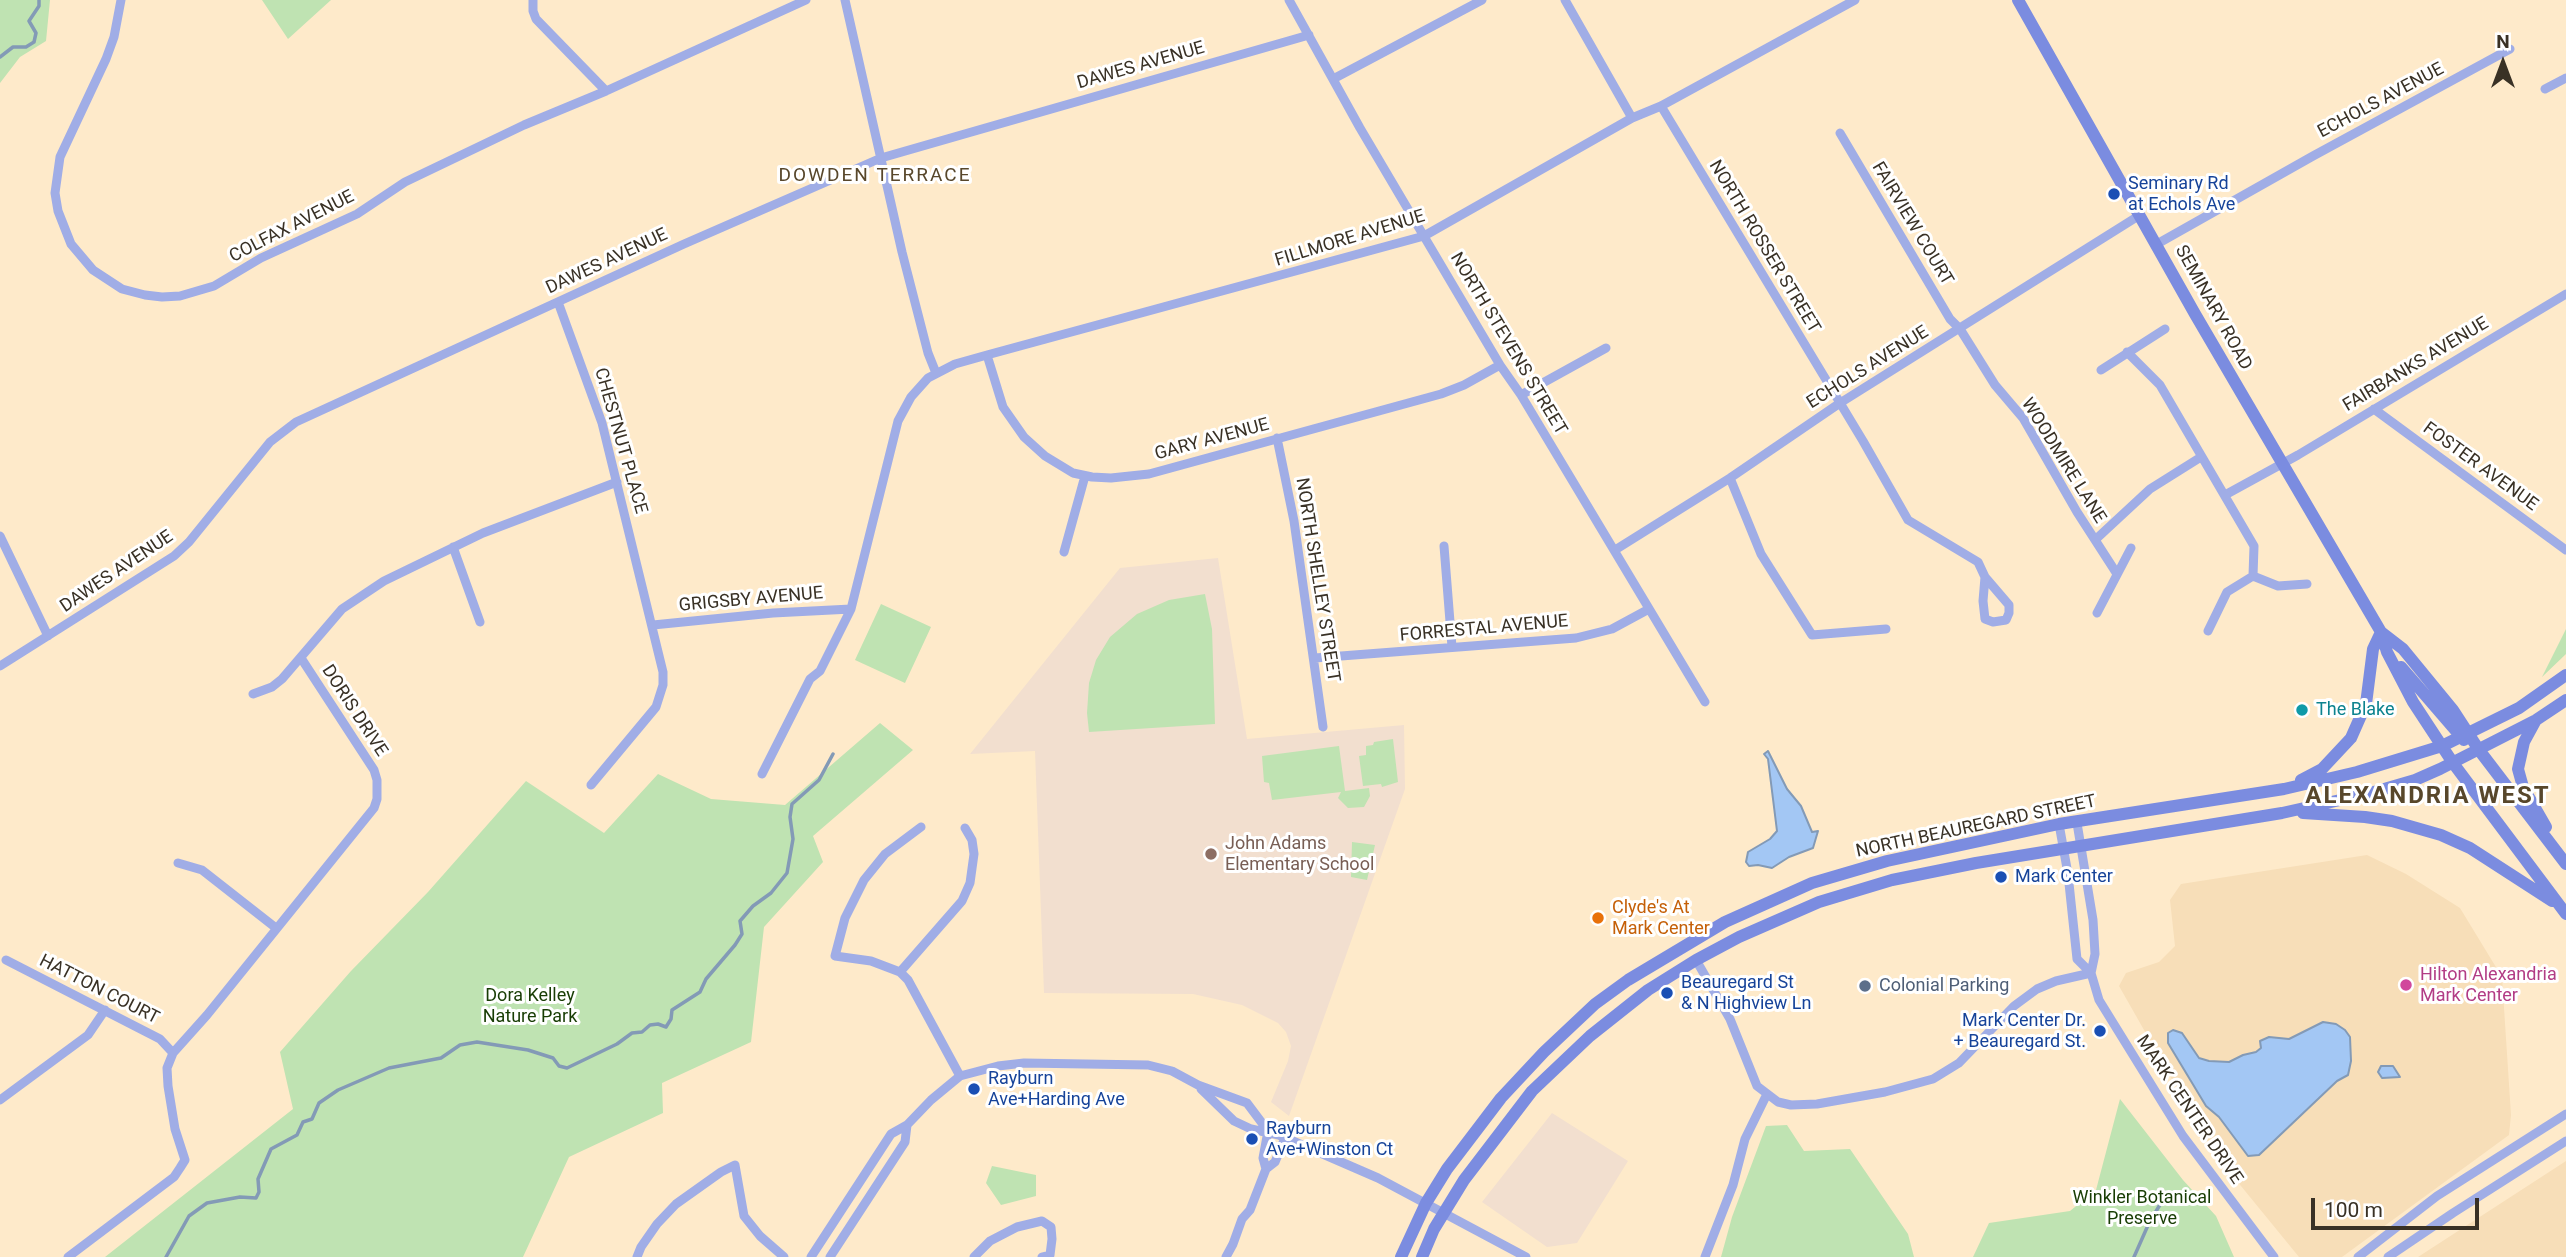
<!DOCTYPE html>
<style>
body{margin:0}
#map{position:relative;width:2566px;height:1257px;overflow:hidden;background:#feeaca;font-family:Roboto,sans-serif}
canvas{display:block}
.north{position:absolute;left:2468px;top:28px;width:70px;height:70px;-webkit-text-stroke:5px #fff;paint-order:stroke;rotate:0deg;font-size:19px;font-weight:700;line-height:28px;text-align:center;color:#393125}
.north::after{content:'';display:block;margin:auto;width:24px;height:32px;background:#393125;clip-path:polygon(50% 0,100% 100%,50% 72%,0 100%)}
.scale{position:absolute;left:2311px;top:1198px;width:168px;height:32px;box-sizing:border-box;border:4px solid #393125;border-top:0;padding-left:9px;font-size:21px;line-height:24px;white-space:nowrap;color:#393125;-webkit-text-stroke:5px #fff;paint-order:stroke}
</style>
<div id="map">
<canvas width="2566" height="1257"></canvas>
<div class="north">N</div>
<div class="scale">100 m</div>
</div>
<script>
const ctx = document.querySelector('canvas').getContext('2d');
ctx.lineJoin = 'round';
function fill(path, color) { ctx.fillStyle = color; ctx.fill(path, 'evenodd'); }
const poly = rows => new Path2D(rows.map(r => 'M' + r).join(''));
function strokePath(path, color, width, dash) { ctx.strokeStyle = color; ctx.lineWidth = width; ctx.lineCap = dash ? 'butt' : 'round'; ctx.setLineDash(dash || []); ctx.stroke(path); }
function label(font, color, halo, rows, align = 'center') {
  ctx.font = font + ' Roboto,sans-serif'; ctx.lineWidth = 6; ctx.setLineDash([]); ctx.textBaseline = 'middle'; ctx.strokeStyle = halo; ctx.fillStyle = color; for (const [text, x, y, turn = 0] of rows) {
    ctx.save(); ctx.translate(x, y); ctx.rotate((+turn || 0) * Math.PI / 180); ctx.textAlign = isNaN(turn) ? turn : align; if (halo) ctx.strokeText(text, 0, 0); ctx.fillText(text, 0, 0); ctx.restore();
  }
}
fill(poly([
 [2367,855,2406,874,2460,908,2502,977,2511,1115,2509,1135,2342,1257,2299,1257,2214,1153,2119,986,2126,973,2159,962,2175,946,2170,900,2181,884],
 [2566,1161,2566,1257,2418,1257]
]), '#f7deb8');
fill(poly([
 [1218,558,1247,739,1404,725,1405,789,1289,1116,1271,1102,1288,1061,1291,1046,1286,1032,1278,1023,1242,1005,1193,994,1044,993,1035,751,970,754,1120,568],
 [1552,1113,1628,1161,1577,1243,1547,1247,1482,1202]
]), '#f2dfcf');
fill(poly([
 [0,0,50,0,46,41,20,57,0,83],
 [262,0,331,0,288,39],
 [1205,594,1212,629,1215,724,1089,732,1087,713,1089,683,1096,660,1110,637,1137,614,1169,600],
 [881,604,931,627,905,683,855,660],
 [2566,629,2566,654,2542,677],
 [880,723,913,750,813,836,823,862,764,927,751,1042,662,1083,663,1113,569,1157,523,1257,105,1257,293,1109,280,1052,351,971,428,892,526,781,604,833,658,774,711,799,785,805],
 [1393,739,1398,782,1382,787,1381,784,1363,786,1359,756,1366,755,1366,746,1373,745,1374,742],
 [1339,746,1345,791,1369,788,1370,796,1364,807,1348,808,1338,798,1341,792,1272,800,1269,783,1264,782,1262,756],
 [1352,842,1375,845,1367,880,1351,877],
 [2120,1099,2183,1180,2216,1216,2234,1257,1973,1257,1989,1223,2070,1211,2096,1190],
 [1787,1125,1804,1151,1850,1149,1908,1234,1914,1257,1721,1257,1732,1217,1766,1126],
 [992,1166,1036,1175,1036,1196,1001,1205,986,1183]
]), '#bfe3b2');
const water = poly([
 [1768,751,1787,789,1801,806,1812,832,1818,831,1813,848,1789,857,1772,868,1758,865,1749,866,1746,862,1748,852,1770,839,1777,831,1768,759,1764,754,1768,751],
 [2323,1022,2336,1024,2345,1030,2350,1037,2351,1061,2348,1075,2337,1081,2259,1155,2248,1156,2219,1117,2206,1106,2168,1043,2168,1033,2173,1030,2182,1033,2199,1058,2209,1061,2229,1062,2243,1055,2256,1052,2261,1048,2260,1041,2269,1037,2289,1039,2323,1022],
 [2381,1066,2393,1066,2400,1077,2382,1078,2378,1072,2381,1066]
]);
fill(water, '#a3c7f4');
strokePath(water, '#839ab6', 2);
strokePath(poly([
 [0,57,13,47,26,47,34,42,36,33,29,21,39,6,39,0],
 [166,1257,189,1216,207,1203,240,1197,256,1198,259,1192,258,1179,271,1149,297,1135,303,1122,312,1119,319,1103,338,1090,389,1068,441,1058,460,1045,477,1042,528,1050,553,1058,559,1066,567,1068,617,1044,632,1033,642,1032,650,1025,658,1024,666,1027,671,1019,672,1010,700,992,706,979,735,945,742,934,740,921,753,906,771,893,787,873,793,839,790,817,792,804,819,780,833,754],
 [2134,1257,2149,1223,2164,1198]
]), '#839ab6', 3.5);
strokePath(poly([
 [121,0,114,37,106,59,60,157,55,193,58,211,71,244,93,270,122,289,145,295,162,297,180,296,214,286,261,258,357,214,405,182,524,125,606,91,806,0],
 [533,0,533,11,536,19,606,91],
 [845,0,902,252,928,353,936,373],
 [1289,0,1360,128,1500,365,1521,395,1705,702],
 [1565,0,1632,118],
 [1335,78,1482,0],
 [2545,89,2566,78],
 [1661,106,1863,441,1908,520,1978,562,1985,577,2009,605,2009,613,2006,620,1993,622,1985,619,1983,601,1985,577],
 [1840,133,1950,319,1960,329,1995,385,2023,418,2077,512,2117,574],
 [2157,244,2313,156,2510,49],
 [558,302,602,423,663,672,663,685,656,707,591,785],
 [2127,352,2160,385,2254,546,2253,576],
 [987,355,1003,407,1024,437,1045,456,1073,473,1092,477,1111,478,1149,474,1441,394,1464,385,1500,365],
 [2101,370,2165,329],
 [1521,395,1606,348],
 [2374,409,2566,550],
 [1277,438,1294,521,1323,727],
 [1730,478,1761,554,1812,635,1886,629],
 [2225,495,2298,455,2566,294],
 [0,536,48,636],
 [2095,540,2150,489,2201,457],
 [1444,546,1452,647],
 [453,547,480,622],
 [1615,550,1730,478,1840,403,2140,215],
 [1064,552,1085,476],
 [2097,613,2131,548],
 [653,625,773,613,851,609],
 [2208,631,2227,592,2253,576,2278,586,2307,584],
 [1315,658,1576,638,1612,629,1649,609],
 [0,666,174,556,189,542,270,442,296,422,684,244,881,158,1309,35],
 [253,694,272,687,282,679,342,609,384,581,483,533,617,482],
 [762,774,810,679,820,671,851,609,898,421,911,397,928,378,955,364,987,355,1424,236,1632,118,1661,106,1855,0],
 [2077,823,2093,920,2095,954,2091,973,2099,1000,2183,1136,2274,1257],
 [2059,824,2068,874,2077,959,2091,973],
 [921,827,885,854,864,880,845,918,835,956,871,961,900,972,908,980,960,1076],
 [178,863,202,870,276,928],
 [6,960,160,1039,173,1053],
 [1696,960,1730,1019,1757,1086,1778,1102,1791,1105,1817,1104,1885,1092,1933,1079,1959,1063,2014,1006,2037,989,2056,981,2091,973],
 [900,972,962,901,970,883,974,854,972,840,965,828],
 [1201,1089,1234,1121,1251,1129,1279,1135,1378,1178,1526,1257],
 [0,1100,88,1035,105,1010],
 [1266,1169,1263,1158,1268,1131],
 [68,1257,174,1177,180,1168,185,1160,175,1129,168,1086,167,1068,173,1053,207,1015,374,808,377,799,377,780,374,770,301,658],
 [637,1257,641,1247,657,1224,676,1204,721,1172,735,1165,744,1216,760,1236,784,1257],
 [811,1257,891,1134,907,1125,931,1100,960,1076,998,1066,1024,1063,1148,1065,1172,1071,1198,1085,1247,1103,1268,1131],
 [830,1257,905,1142,907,1125],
 [974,1257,990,1241,1017,1227,1042,1221,1051,1227,1052,1239,1050,1255,1042,1257],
 [1226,1257,1233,1244,1242,1219,1250,1210,1266,1169,1275,1162,1285,1138],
 [1705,1257,1733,1185,1745,1139,1767,1094],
 [2358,1257,2437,1196,2566,1114],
 [2388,1257,2453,1213,2566,1141]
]), '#a0ade6', 9);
strokePath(poly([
 [2018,0,2195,314,2381,632,2387,652,2413,702,2453,763,2566,914],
 [2381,632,2403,649,2453,710,2479,750,2566,864],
 [2401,667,2464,740],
 [2536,720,2524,742,2518,769,2523,787,2546,827],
 [2301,780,2322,769,2351,738,2366,704,2373,649,2381,632],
 [2303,813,2365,817,2392,821,2441,835,2470,848,2552,901],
 [1401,1257,1426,1203,1447,1169,1501,1098,1544,1052,1595,1004,1628,980,1725,922,1812,883,1887,861,2059,824,2284,789,2357,772,2442,746,2519,708,2566,675],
 [1422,1257,1434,1229,1464,1180,1532,1091,1590,1036,1648,990,1696,960,1739,937,1819,902,1892,880,1976,863,2282,813,2367,794,2415,780,2440,769,2536,720,2566,700]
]), '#7b8ce0', 12);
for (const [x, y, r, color] of [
 [2114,194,7,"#1a4fb4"],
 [2302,710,7,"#0f9aa8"],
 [1211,854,7,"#8d6e63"],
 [2001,877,7,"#1a4fb4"],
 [1598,918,7,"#e8710a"],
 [2406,985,7,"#d1479c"],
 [1865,986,7,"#5c6f8a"],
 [1667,993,7,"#1a4fb4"],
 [2100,1031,7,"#1a4fb4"],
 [974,1089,7,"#1a4fb4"],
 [1252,1139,7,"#1a4fb4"]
]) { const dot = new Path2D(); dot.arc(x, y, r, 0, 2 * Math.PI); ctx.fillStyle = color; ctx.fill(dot); strokePath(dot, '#fff', 2.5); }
label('18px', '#393125', '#fff', [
 ["DAWES AVENUE",1141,66,-16],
 ["ECHOLS AVENUE",2381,101,-28],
 ["FAIRVIEW COURT",1912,224,59],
 ["COLFAX AVENUE",292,227,-27],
 ["FILLMORE AVENUE",1350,239,-17],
 ["NORTH ROSSER STREET",1764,247,59],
 ["DAWES AVENUE",607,262,-25],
 ["SEMINARY ROAD",2213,308,61],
 ["NORTH STEVENS STREET",1508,344,59],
 ["FAIRBANKS AVENUE",2416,365,-31],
 ["ECHOLS AVENUE",1868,368,-32],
 ["GARY AVENUE",1212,440,-15],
 ["CHESTNUT PLACE",620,441,74],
 ["WOODMIRE LANE",2063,461,58],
 ["FOSTER AVENUE",2480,467,36],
 ["DAWES AVENUE",117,572,-34],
 ["NORTH SHELLEY STREET",1317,580,81],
 ["GRIGSBY AVENUE",751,600,-5],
 ["FORRESTAL AVENUE",1484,629,-5],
 ["DORIS DRIVE",354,711,57],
 ["NORTH BEAUREGARD STREET",1976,827,-12],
 ["HATTON COURT",99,990,27],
 ["MARK CENTER DRIVE",2189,1110,56]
]);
label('18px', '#164399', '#fff', [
 ["Seminary Rd",2128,184],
 ["at Echols Ave",2128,205],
 ["Mark Center",2015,877],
 ["Beauregard St",1681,983],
 ["& N Highview Ln",1681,1004],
 ["Mark Center Dr.",2086,1021,"right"],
 ["+ Beauregard St.",2086,1042,"right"],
 ["Rayburn",988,1079],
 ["Ave+Harding Ave",988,1100],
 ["Rayburn",1266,1129],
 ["Ave+Winston Ct",1266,1150]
], 'left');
label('18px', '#0d838f', '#fff', [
 ["The Blake",2316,710]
], 'left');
label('18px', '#785e54', '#fff', [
 ["John Adams",1225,844],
 ["Elementary School",1225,865]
], 'left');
label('18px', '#c56008', '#fff', [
 ["Clyde's At",1612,908],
 ["Mark Center",1612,929]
], 'left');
label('18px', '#b23c85', '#fff', [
 ["Hilton Alexandria",2420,975],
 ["Mark Center",2420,996]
], 'left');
label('18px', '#4e5e75', '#fff', [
 ["Colonial Parking",1879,986]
], 'left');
label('18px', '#183d04', '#fff', [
 ["Dora Kelley",530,996],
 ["Nature Park",530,1017],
 ["Winkler Botanical",2142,1198],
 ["Preserve",2142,1219]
]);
ctx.letterSpacing = '2px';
label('19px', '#58472b', '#fff', [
 ["DOWDEN TERRACE",875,176]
]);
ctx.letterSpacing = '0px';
ctx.letterSpacing = '2px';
label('bold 24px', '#58472b', '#fff', [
 ["ALEXANDRIA WEST",2428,797]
]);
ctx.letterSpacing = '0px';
</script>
